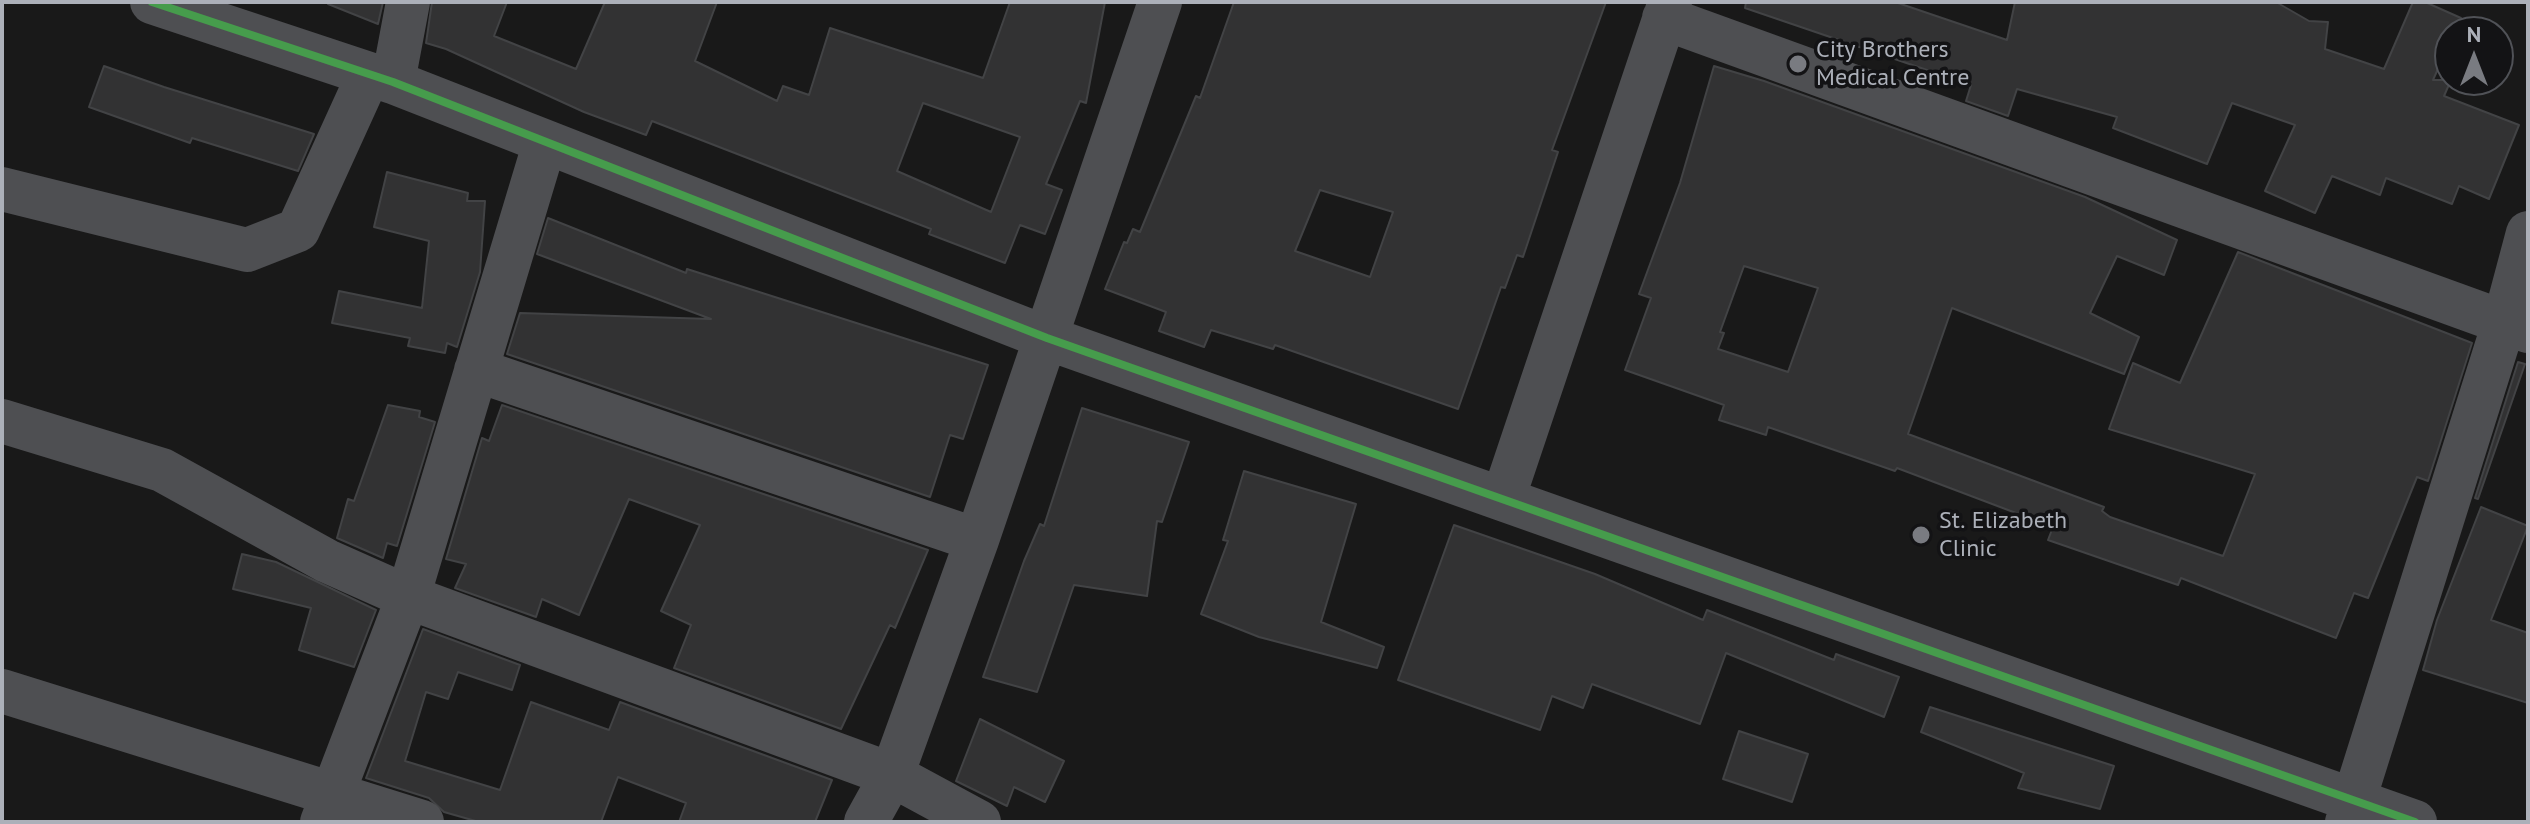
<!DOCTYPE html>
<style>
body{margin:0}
#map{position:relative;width:2530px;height:824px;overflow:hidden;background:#191919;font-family:"PT Sans",sans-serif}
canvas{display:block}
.frame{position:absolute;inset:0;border:4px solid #acb0b9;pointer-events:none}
.north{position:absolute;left:2434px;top:16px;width:80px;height:80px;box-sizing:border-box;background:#131315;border:2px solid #505257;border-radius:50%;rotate:0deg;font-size:22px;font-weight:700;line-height:32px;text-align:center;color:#acb0b9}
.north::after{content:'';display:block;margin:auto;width:28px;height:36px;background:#797b81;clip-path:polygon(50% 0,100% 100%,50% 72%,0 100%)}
</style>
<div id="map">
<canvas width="2530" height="824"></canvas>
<div class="frame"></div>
<div class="north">N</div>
</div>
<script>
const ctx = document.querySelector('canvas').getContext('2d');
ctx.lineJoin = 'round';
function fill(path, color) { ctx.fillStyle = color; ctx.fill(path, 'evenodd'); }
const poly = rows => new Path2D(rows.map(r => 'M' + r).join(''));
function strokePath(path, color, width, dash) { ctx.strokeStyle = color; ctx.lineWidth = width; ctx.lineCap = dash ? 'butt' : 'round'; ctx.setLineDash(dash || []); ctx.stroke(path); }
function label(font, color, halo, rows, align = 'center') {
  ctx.font = font + ' "PT Sans",sans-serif'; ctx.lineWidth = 7; ctx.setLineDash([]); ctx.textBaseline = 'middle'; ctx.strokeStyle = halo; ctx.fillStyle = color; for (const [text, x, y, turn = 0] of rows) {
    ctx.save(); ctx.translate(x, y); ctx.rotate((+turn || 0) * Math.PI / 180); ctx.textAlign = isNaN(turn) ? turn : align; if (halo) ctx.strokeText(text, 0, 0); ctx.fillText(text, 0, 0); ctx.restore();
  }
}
const building = poly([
 [329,2,383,2,378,24,328,4,329,2],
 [432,2,507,2,494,36,576,69,605,2,717,2,695,61,777,101,783,86,809,95,830,28,983,78,1010,2,1105,2,1086,103,1080,101,1046,184,1062,190,1045,234,1020,225,1005,263,929,234,931,229,652,121,646,135,584,112,446,49,426,43,432,2],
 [923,103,1020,137,991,212,897,171,923,103],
 [1234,2,1606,2,1552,150,1558,152,1523,257,1517,255,1505,288,1501,287,1458,409,1275,345,1273,349,1211,330,1204,347,1159,331,1166,312,1105,289,1124,242,1127,243,1133,229,1140,232,1196,96,1200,98,1234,2],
 [1320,190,1393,212,1370,277,1295,251,1320,190],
 [1746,2,1895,2,2007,40,2015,2,2276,2,2309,21,2328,22,2325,49,2384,69,2413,2,2425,2,2461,18,2455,32,2450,32,2450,42,2433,80,2451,80,2444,96,2519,125,2489,199,2459,186,2452,204,2386,178,2380,195,2332,176,2315,213,2265,191,2295,125,2232,103,2207,164,2113,128,2117,117,2017,89,2008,116,1966,101,1971,85,1745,8,1746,2],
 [104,66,164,87,314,134,298,171,192,138,190,143,89,107,104,66],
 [1714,66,1764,81,2085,197,2177,240,2164,275,2117,256,2090,313,2139,337,2124,374,1952,308,1908,434,2104,507,2102,511,2110,517,2223,556,2255,474,2109,429,2133,363,2180,383,2238,252,2472,343,2428,481,2417,477,2368,598,2354,593,2336,638,2181,578,2178,585,2048,540,2053,527,1897,468,1895,471,1768,427,1766,435,1719,420,1724,405,1625,370,1651,298,1639,294,1680,183,1714,66],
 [1744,266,1818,288,1788,372,1718,349,1724,333,1720,332,1744,266],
 [387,172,468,193,467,201,485,201,480,272,457,347,447,343,445,353,408,346,410,338,332,323,339,291,422,308,429,241,374,227,387,172],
 [548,218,686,273,687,269,988,365,963,439,950,435,930,497,507,354,520,313,711,319,537,254,548,218],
 [2518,362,2525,364,2478,499,2475,498,2518,362],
 [388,405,420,411,419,417,435,422,397,546,387,543,383,558,337,538,348,499,354,501,388,405],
 [502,405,928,550,895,628,890,625,841,729,674,668,691,625,661,611,700,525,629,499,579,615,542,599,536,617,455,588,466,564,446,559,482,438,489,441,502,405],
 [1082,408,1189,442,1162,522,1157,521,1147,596,1074,585,1037,692,983,677,1024,561,1040,524,1044,526,1082,408],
 [1244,471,1356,504,1321,622,1384,647,1377,668,1259,637,1201,614,1228,541,1223,540,1244,471],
 [2481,507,2528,526,2491,620,2528,633,2528,703,2423,670,2437,620,2481,507],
 [1454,525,1595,574,1703,620,1707,610,1834,660,1836,654,1899,677,1884,717,1726,653,1700,724,1592,684,1583,708,1552,696,1540,730,1398,680,1454,525],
 [242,554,276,562,376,610,354,667,299,650,311,608,233,589,242,554],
 [423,629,520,665,512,690,458,672,448,699,426,692,405,761,500,790,531,702,609,730,620,702,832,780,815,822,679,822,686,803,618,777,601,822,479,822,444,812,429,798,366,778,423,629],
 [1930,707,2114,766,2100,809,2018,788,2024,773,1921,732,1930,707],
 [980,719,1064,761,1045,802,1014,787,1007,806,956,781,980,719],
 [1739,731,1808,754,1792,802,1723,779,1739,731]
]);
fill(building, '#323233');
strokePath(building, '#424345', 2);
strokePath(poly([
 [152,2,393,82,1047,338,2415,822],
 [1664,18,2528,331],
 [393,82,408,2],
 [2,189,247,250,298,230,369,74],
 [476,370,977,540],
 [2,421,162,470,327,561,408,597,892,775,979,822],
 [1503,499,1670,2],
 [2,691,422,822],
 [322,822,408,597,545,142],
 [866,822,892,775,977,540,1160,2],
 [2347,822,2504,323,2528,233]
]), '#4e4f52', 44);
strokePath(poly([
 [152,2,393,82,1047,338,2415,822]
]), '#469c4c', 8);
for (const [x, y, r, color] of [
 [1798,64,10,"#797b81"],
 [1921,535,10,"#797b81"]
]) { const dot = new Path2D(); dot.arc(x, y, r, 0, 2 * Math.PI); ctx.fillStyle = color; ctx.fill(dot); strokePath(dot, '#131315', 3); }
label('24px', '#acb0b9', '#131315', [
 ["City Brothers",1816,50],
 ["Medical Centre",1816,78],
 ["St. Elizabeth",1939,521],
 ["Clinic",1939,549]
], 'left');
</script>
